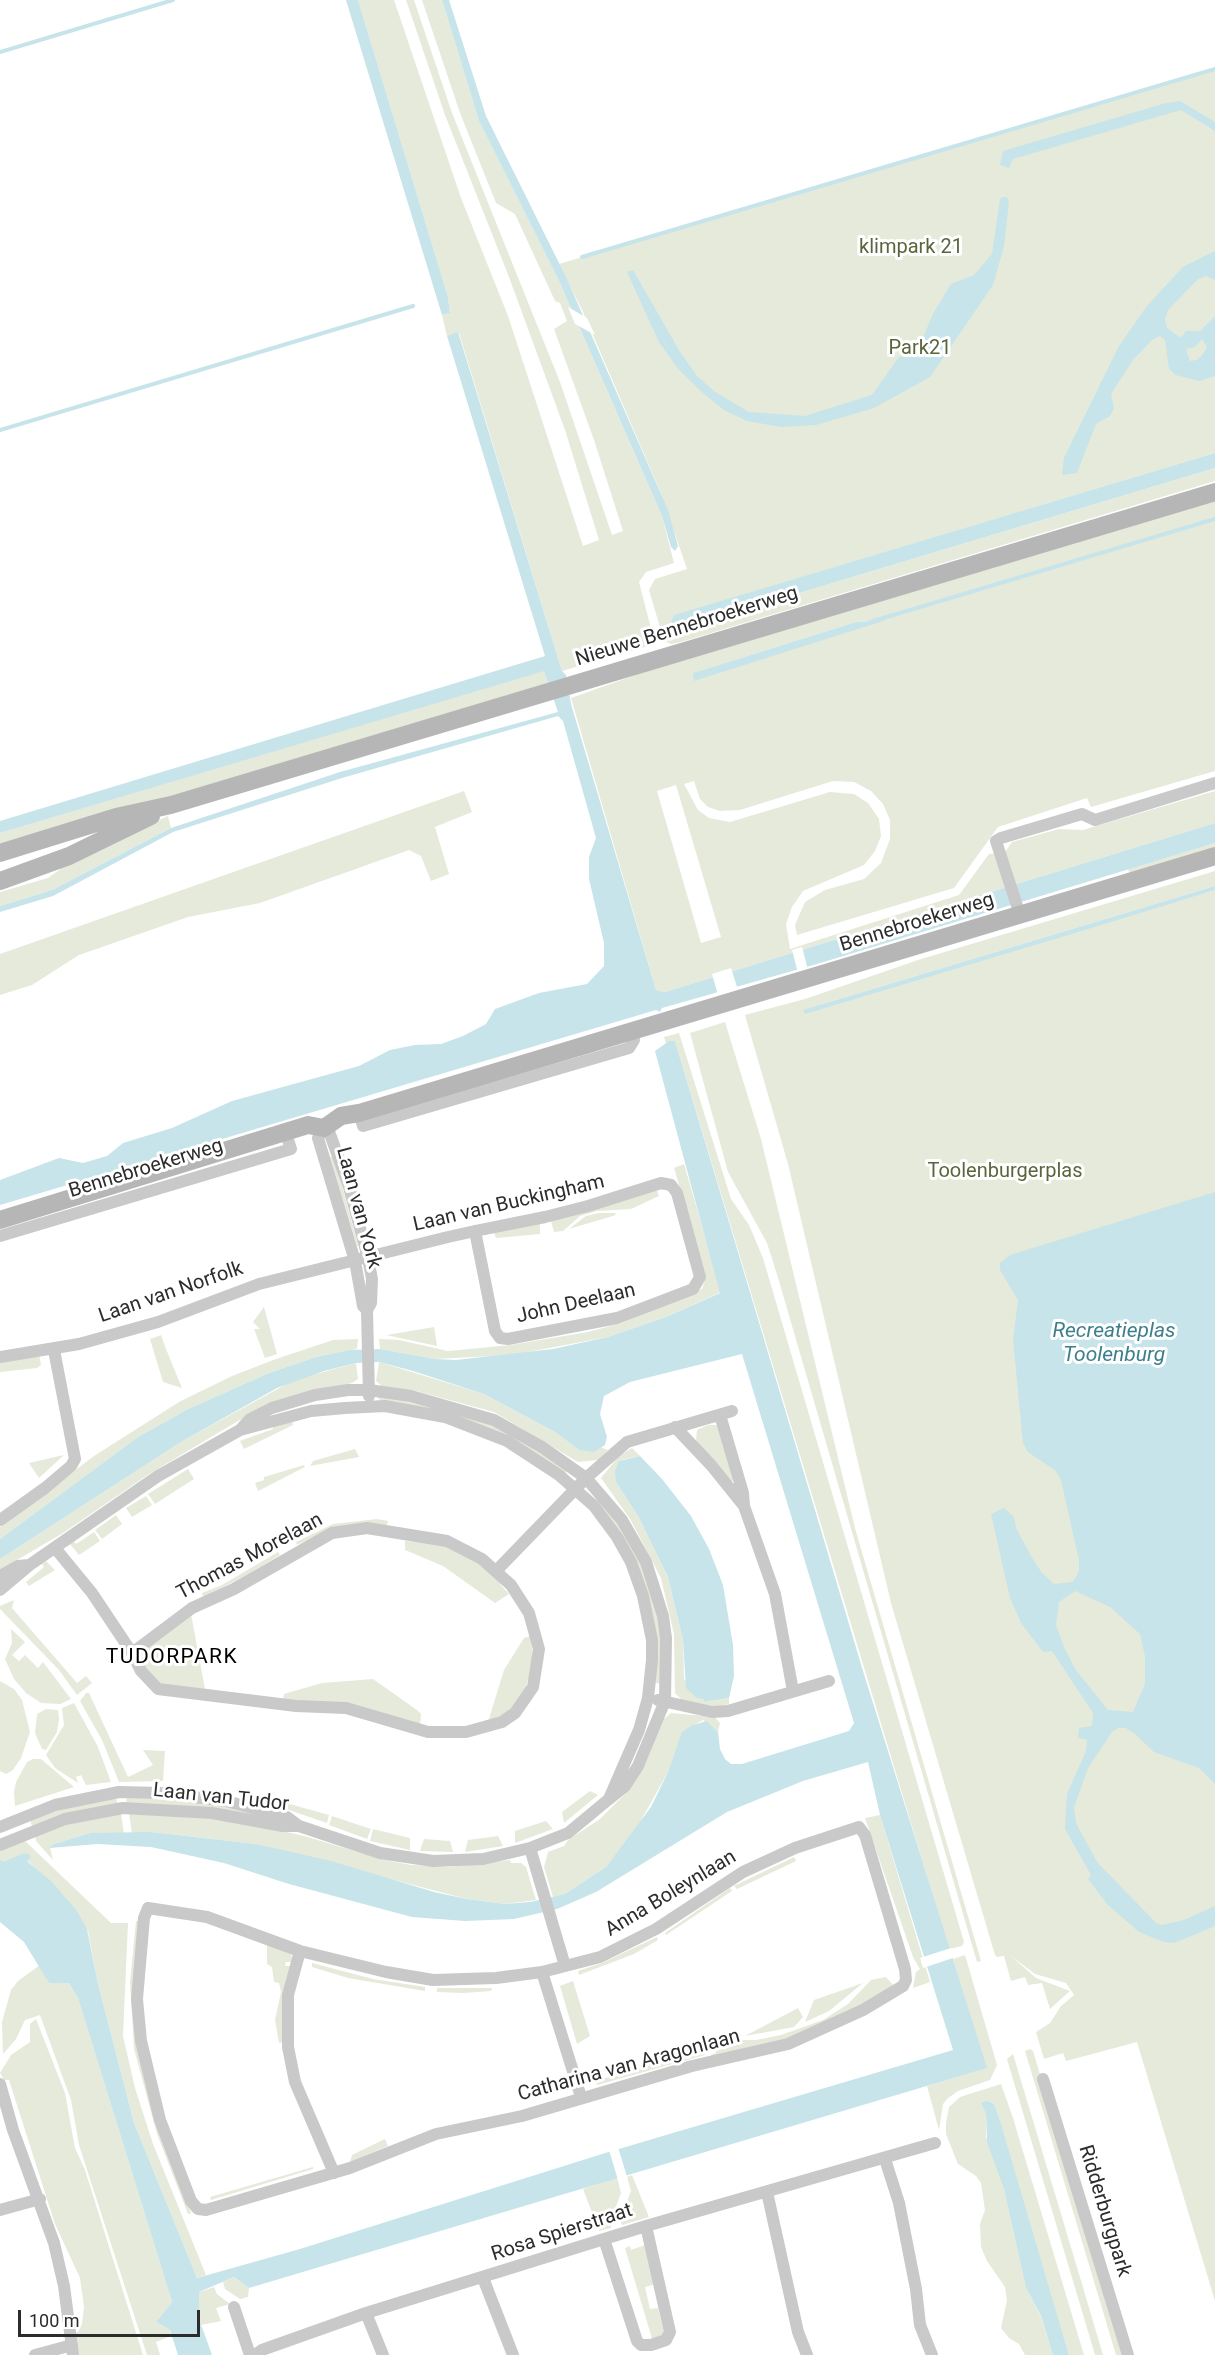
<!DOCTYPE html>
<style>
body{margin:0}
#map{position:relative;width:1215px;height:2355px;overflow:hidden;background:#fff;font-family:Roboto,sans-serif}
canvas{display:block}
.scale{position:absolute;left:18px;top:2310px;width:182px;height:27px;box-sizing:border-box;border:3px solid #2c2c2c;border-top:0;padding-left:8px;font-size:18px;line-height:21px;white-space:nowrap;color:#2c2c2c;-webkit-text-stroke:4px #fff;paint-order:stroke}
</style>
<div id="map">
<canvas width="1215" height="2355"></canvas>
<div class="scale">100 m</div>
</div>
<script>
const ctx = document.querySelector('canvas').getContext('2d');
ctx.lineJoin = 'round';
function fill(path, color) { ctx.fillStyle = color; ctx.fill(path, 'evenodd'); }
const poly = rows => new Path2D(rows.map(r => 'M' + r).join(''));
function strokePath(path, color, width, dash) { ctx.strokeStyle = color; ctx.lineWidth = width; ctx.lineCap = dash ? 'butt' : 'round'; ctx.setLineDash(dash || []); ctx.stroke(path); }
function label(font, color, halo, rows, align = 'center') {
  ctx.font = font + ' Roboto,sans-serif'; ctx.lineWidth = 6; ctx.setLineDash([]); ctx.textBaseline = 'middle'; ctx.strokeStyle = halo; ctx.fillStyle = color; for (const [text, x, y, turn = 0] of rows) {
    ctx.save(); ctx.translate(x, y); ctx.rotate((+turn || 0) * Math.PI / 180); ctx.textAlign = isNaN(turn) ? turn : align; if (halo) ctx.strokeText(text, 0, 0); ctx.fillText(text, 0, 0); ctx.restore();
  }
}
fill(poly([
 [358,0,394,0,461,198,508,316,583,546,599,540,565,430,509,277,445,115,406,0,414,0,452,113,560,382,612,535,623,531,594,440,554,329,567,321,560,303,555,301,515,214,496,203,460,113,422,0,442,0,479,121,560,283,662,516,674,563,646,572,639,582,655,644,562,671,459,333,447,336,442,315,450,313,448,297],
 [1215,68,1215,453,675,615,671,621,676,630,1215,468,1215,481,681,642,671,644,664,641,649,590,655,579,687,569,660,491,583,312,559,264],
 [1215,500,1215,771,1091,807,1087,798,998,827,954,888,797,935,795,925,805,902,825,890,864,879,881,863,890,839,890,820,883,804,871,791,854,782,833,781,740,810,720,811,708,807,700,799,694,781,684,784,698,810,709,818,730,822,830,792,854,794,868,803,879,819,881,836,875,851,864,865,803,891,792,907,786,924,790,949,959,895,989,854,1005,852,1012,842,1059,829,1083,830,1215,791,1215,823,665,992,656,990,571,698,661,666],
 [882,620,693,673,856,622],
 [676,785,721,937,701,943,657,791],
 [544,670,548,683,0,848,0,833],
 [464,791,472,812,435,827,449,874,431,881,421,856,409,850,260,903,188,917,79,955,32,985,0,995,0,954],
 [168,816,171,828,52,890,0,906,0,892,48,878,73,860],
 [1215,843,1215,850,1131,876,1128,869],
 [1215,871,1215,886,803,1010,1215,890,1215,2301,1137,2042,1066,2061,1063,2053,1044,2059,1036,2032,1050,2023,1061,2006,1074,1995,1066,1983,1035,1974,1011,1956,1036,1978,1070,1991,1050,2009,1042,1983,1028,1985,1025,1977,1011,1981,1004,1956,997,1957,995,1955,891,1603,788,1164,745,1015,805,999,918,960],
 [725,1022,761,1139,855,1528,981,1961,977,1962,779,1281,767,1243,728,1172,690,1033],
 [679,1033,731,1199,749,1225,763,1258,964,1942,962,1946,949,1949,675,1041,666,1043,664,1037],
 [334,1156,358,1245,357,1246,330,1157],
 [684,1164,721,1292,666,1317,608,1337,512,1355,435,1359,380,1349,379,1339,399,1340,448,1351,511,1345,588,1332,621,1323,702,1289,706,1277,674,1168],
 [657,1190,659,1196,631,1209,597,1211,580,1216,563,1231,554,1232,551,1221],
 [599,1213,615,1213,616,1215,569,1229,586,1216],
 [540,1223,540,1234,496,1238,494,1232],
 [264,1307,277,1354,265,1358,254,1329,260,1329,253,1322],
 [434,1327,437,1346,386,1335,387,1335],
 [161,1335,166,1349,182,1388,163,1382,150,1339],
 [358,1339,357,1349,316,1357,269,1373,188,1409,138,1437,0,1539,0,1527,94,1456,179,1402,232,1376,276,1359,333,1340],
 [39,1354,41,1365,37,1368,0,1372,0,1361],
 [379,1362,484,1394,555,1432,579,1450,600,1447,608,1450,598,1460,578,1462,494,1412,416,1391,382,1386,376,1381],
 [356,1363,358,1379,352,1383,278,1402,238,1421,149,1474,63,1533,0,1570,0,1559,181,1442,294,1380],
 [376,1396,397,1396,487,1419,570,1467,564,1475,526,1448,381,1401],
 [292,1420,293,1425,244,1449,240,1441,273,1429,272,1425],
 [708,1425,716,1425,720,1429,736,1479,730,1482,696,1441,697,1430],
 [632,1448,640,1456,621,1460,616,1482,638,1516,668,1577,683,1640,684,1679,704,1699,704,1702,729,1698,729,1704,719,1707,684,1702,675,1693,674,1634,661,1578,630,1519,601,1478,619,1456],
 [355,1449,359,1457,310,1466,313,1461],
 [64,1455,39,1478,29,1463],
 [304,1465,305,1467,258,1491,255,1483,264,1480,264,1477],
 [188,1469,194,1479,155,1504,148,1494],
 [593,1493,630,1535,661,1619,663,1684,655,1683,652,1617],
 [146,1496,152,1505,132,1517,126,1508],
 [116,1515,122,1524,102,1539,95,1530],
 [377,1519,388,1521,387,1525,329,1530,297,1545,296,1542,333,1524],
 [94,1532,100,1541,79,1555,69,1543,73,1540,76,1544],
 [418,1539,444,1545,479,1563,502,1582,500,1584,509,1594,495,1603,443,1566,405,1550,405,1541,417,1542],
 [278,1552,280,1555,243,1577,203,1597,202,1593,222,1585],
 [46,1561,55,1570,29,1586,26,1582,44,1567,42,1564],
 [14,1600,12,1608,77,1683,86,1676,92,1683,77,1695,59,1670,0,1609,0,1606],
 [191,1614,205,1689,171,1687,156,1682,142,1664,141,1653],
 [11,1629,25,1642,12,1655,19,1661,25,1655,38,1668,43,1662,71,1699,60,1704,41,1703,26,1693,14,1679,5,1659,12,1643],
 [531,1636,533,1661,524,1694,517,1705,504,1716,488,1722,504,1670,524,1638],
 [373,1679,417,1710,421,1714,420,1725,283,1700,284,1694,322,1683],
 [0,1681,14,1689,22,1700,30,1732,21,1758,13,1770,6,1774,0,1771],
 [86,1693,89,1693,128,1777,153,1765,143,1750,165,1751,163,1781,119,1782,102,1740,80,1701],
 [74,1703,98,1747,111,1782,86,1785,81,1775,76,1777,78,1783,55,1768,46,1755,64,1725,62,1708],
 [46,1709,58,1710,59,1719,57,1732,46,1750,42,1749,35,1733,37,1714],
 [671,1713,715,1717,720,1723,718,1732,703,1720,683,1732,668,1772,634,1833,607,1866,565,1894,553,1897,544,1867,548,1852,564,1846,568,1840,600,1819,624,1795,646,1762,664,1719],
 [33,1759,41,1759,74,1787,15,1806,14,1792,16,1782,27,1762],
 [590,1791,598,1795,564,1823,562,1812],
 [115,1796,118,1804,32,1826,29,1818],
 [127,1796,210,1802,288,1822,126,1803],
 [286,1803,329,1815,327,1823,283,1808],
 [148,1812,244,1822,304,1836,385,1860,411,1865,449,1867,510,1860,511,1863,521,1863,526,1867,536,1900,505,1904,467,1899,256,1844,151,1832,132,1834,129,1813],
 [121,1814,124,1834,90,1833,54,1844,50,1848,53,1860,36,1841,35,1834,68,1822],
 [880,1815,930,1982,913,1988,916,1972,920,1969,913,1957,865,1818],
 [332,1816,371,1829,367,1839,329,1825],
 [546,1821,553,1829,515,1843,515,1831],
 [373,1829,410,1838,410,1850,370,1841],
 [498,1836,503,1846,465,1852,468,1840],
 [424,1839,450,1841,453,1852,420,1851],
 [21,1840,24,1840,111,1923,128,1923,123,2036,135,2088,153,2144,206,2275,197,2278,134,2123,98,1984,88,1931,64,1896,27,1860,0,1864,0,1851],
 [794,1857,796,1861,737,1889,734,1886],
 [730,1888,732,1891,666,1935,665,1933],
 [136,1921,140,1921,135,2038,147,2091,191,2213,188,2214,157,2134,134,2049,130,1982],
 [657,1937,658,1940,634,1954,579,1975,578,1971,602,1963],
 [267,1944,291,1952,292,1962,286,1962,285,1966,291,1966,282,2003,283,2042,279,2043,275,2020,281,1992,279,1983,274,1982,272,1967,267,1964],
 [965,1955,997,2065,990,2080,958,2091,948,2098,943,2104,939,2130,927,2086,986,2068,953,1959],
 [312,1963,373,1979,425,1987,425,1991,348,1978,312,1967],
 [40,1965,49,1983,69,1983,78,1998,172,2302,156,2322,170,2330,171,2336,156,2342,160,2355,147,2355,79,2145,71,2100,40,2015,25,2020,16,2039,3,2054,2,2022,11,1990,18,1981],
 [886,1977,894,1986,841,2017,787,2039,711,2058,711,2055,716,2053,716,2050,710,2051,711,2048,734,2040,756,2040,781,2035,823,2020,848,2004,871,1980],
 [573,1981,590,2036,577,2044,560,1986],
 [863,1983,829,2011,805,2022,814,2000],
 [437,1988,492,1988,491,1991,464,1993,437,1992],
 [798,2008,803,2017,794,2027,745,2036],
 [36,2019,65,2093,75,2148,85,2170,143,2355,77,2355,74,2333,78,2332,82,2324,84,2307,80,2278,55,2224,9,2080,4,2080,0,2073,11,2055,30,2042,30,2024],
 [1030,2049,1033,2051,1124,2355,1116,2355,1025,2051],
 [703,2050,705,2055,597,2085,595,2081],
 [1013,2054,1079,2274,1103,2355,1095,2355,1007,2059],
 [1001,2084,1013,2118,1084,2355,1069,2355,994,2104,986,2113,986,2137,1004,2188,1026,2288,1041,2317,1053,2355,1025,2355,1019,2344,1009,2338,1001,2328,1007,2300,1005,2287,987,2261,981,2247,980,2224,985,2210,981,2183,976,2176,958,2164,946,2134,946,2123,949,2107,960,2097],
 [385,2139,388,2146,350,2162,352,2155],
 [313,2167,313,2169,211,2200,210,2197],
 [632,2175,649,2217,622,2225,620,2220,631,2191,627,2177],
 [617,2177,621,2193,611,2220,611,2228,599,2231,583,2189],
 [645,2245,655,2284,645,2287,650,2309,658,2308,664,2333,653,2342,625,2248,630,2246,631,2250],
 [234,2277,249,2288,248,2297,240,2299,225,2289,223,2282],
 [214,2287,217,2294,230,2304,216,2308,221,2321,201,2325,199,2319,199,2292]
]), '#e6eada');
fill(poly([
 [346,0,358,0,448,297,450,313,442,315],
 [442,0,449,0,486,116,567,279,668,510,678,546,675,551,671,547,662,516,560,283,479,121],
 [1180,101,1215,122,1215,131,1181,110,1013,159,1009,168,1000,165,1003,151,1166,103],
 [1003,197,1007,197,1009,202,1004,246,993,285,930,377,874,408,816,425,781,427,747,421,724,410,703,393,679,370,659,342,627,272,633,270,680,352,697,376,715,392,749,412,805,416,872,395,899,357,919,347,933,314,951,284,974,275,992,254,1000,199],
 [1215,251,1215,280,1206,276,1197,280,1168,310,1165,320,1167,328,1181,338,1186,331,1200,331,1215,316,1215,376,1199,381,1176,375,1169,369,1165,340,1160,336,1152,340,1133,360,1111,394,1114,408,1110,416,1096,424,1077,473,1062,475,1064,458,1119,346,1147,306,1183,267],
 [1202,339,1207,347,1203,354,1197,360,1190,361,1186,349,1195,347],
 [458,332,562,671,566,675,571,704,656,990,665,992,1215,823,1215,843,817,964,662,1008,660,1012,656,1010,0,1205,0,1180,59,1158,83,1163,107,1156,123,1143,172,1128,232,1101,359,1066,390,1050,415,1045,441,1044,463,1036,486,1024,495,1009,539,993,587,984,604,966,604,943,589,879,589,857,596,838,563,721,558,716,342,778,173,832,53,896,0,912,0,906,52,890,171,828,340,772,558,712,544,671,0,833,0,821,545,656,447,336],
 [1215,453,1215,468,676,630,671,621,674,615],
 [886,620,694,681,693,673,856,622],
 [1215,886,1215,890,1075,933,805,1014,803,1010],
 [669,1041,675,1041,863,1671,987,2068,249,2288,234,2277,199,2292,199,2319,212,2355,178,2355,170,2330,156,2322,172,2302,78,1998,69,1983,49,1983,24,1942,0,1922,0,1860,3,1862,22,1854,29,1854,31,1857,27,1861,52,1882,77,1911,87,1929,98,1984,134,2123,197,2278,300,2249,602,2154,953,2050,880,1815,868,1762,803,1781,727,1812,596,1892,557,1909,514,1919,465,1921,412,1917,289,1884,224,1863,151,1847,98,1844,49,1848,54,1844,90,1833,151,1832,256,1844,331,1861,434,1892,467,1899,505,1904,530,1902,565,1894,607,1866,651,1807,668,1772,682,1732,691,1726,706,1721,718,1732,720,1749,725,1759,731,1764,742,1764,849,1731,854,1723,742,1354,630,1382,604,1396,600,1414,607,1437,605,1445,594,1452,579,1450,555,1432,484,1394,413,1371,379,1362,356,1363,324,1371,277,1388,181,1442,0,1559,0,1539,138,1437,188,1409,269,1373,316,1357,350,1350,380,1349,435,1359,456,1360,553,1349,608,1337,666,1317,720,1293,655,1051],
 [1215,1192,1215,1784,1199,1768,1154,1752,1135,1734,1126,1728,1118,1728,1112,1732,1088,1768,1074,1807,1076,1823,1097,1862,1156,1923,1162,1925,1184,1920,1215,1906,1215,1926,1174,1943,1164,1942,1139,1932,1108,1905,1088,1879,1091,1875,1065,1829,1067,1794,1086,1751,1087,1740,1078,1738,1079,1728,1092,1726,1093,1713,1052,1651,1043,1652,1021,1623,1010,1598,991,1514,1004,1508,1014,1517,1016,1528,1031,1556,1042,1573,1054,1584,1072,1582,1075,1579,1079,1571,1079,1560,1061,1480,1056,1471,1028,1452,1023,1443,1013,1340,1018,1300,1000,1270,1000,1263,1010,1255],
 [1075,1591,1110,1607,1140,1634,1145,1656,1145,1684,1133,1712,1108,1710,1075,1669,1064,1647,1056,1625,1059,1602],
 [640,1456,662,1479,691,1516,709,1549,723,1585,733,1645,734,1676,729,1698,704,1702,704,1699,697,1698,686,1688,683,1640,668,1577,638,1516,616,1482,615,1471,619,1461],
 [987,2101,994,2104,1000,2121,1069,2355,1053,2355,1041,2316,1026,2288,1004,2189,987,2142,986,2113,981,2103]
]), '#c6e4ea');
fill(poly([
 [568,307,587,318,595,335,575,324],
 [802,947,808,970,798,973,792,950],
 [731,968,738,990,718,995,712,974],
 [951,1948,953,1958,923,1968,920,1958],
 [618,2147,628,2180,618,2180,609,2150]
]), '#fff');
strokePath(poly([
 [0,52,173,0],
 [582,257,1215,69],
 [0,430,413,306],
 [870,622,1215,519]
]), '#c6e4ea', 4);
strokePath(poly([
 [1020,915,996,841,1001,838,1082,814,1095,820,1215,783],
 [359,1113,363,1126,629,1048,634,1040,632,1031],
 [0,1236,291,1149,286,1134],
 [367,1310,371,1303,372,1279,368,1258,349,1187,330,1134,324,1128,318,1138,355,1261,363,1306,367,1310,369,1396],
 [0,1357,79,1344,158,1322,259,1284,448,1237,475,1231,545,1217,588,1206,661,1183,671,1185,677,1193,700,1277,693,1289,617,1318,508,1339,500,1338,495,1331,475,1231],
 [348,1390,369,1390,411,1396,494,1420,542,1447,586,1478,622,1520,646,1562,663,1616,666,1638,665,1701,638,1766,625,1786,609,1799,639,1730,648,1698,652,1660,652,1640,643,1596,631,1562,617,1537,594,1506,559,1475,507,1441,445,1417,385,1406,345,1408,311,1411,240,1430,250,1419,272,1408,315,1395,348,1390],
 [720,1415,743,1493,744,1506],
 [675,1427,711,1465,744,1506,775,1594,793,1691],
 [0,1520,45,1488,71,1466,75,1459,54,1350],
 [367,1528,447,1541,482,1559,511,1585,529,1613,539,1649,533,1687,515,1713,502,1722,466,1732,428,1732,346,1708,296,1706,158,1689,141,1671,132,1653,192,1608,234,1589,332,1533,367,1528],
 [55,1548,92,1593,132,1653],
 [497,1570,586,1478,627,1442,732,1411],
 [0,1576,18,1566,29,1565],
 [0,1590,31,1564,158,1476,240,1430],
 [658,1700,712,1712,728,1711,829,1681],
 [0,1827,55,1805,119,1792,162,1793,226,1801,287,1817,299,1826,380,1853,433,1861,483,1859,530,1848,568,1833,609,1799],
 [859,1827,865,1835,905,1969,906,1980,903,1986,863,2010,788,2044,692,2066,522,2116,436,2134,350,2168,206,2210,198,2209,191,2201,160,2120,141,2041,137,1999,144,1918,148,1908,207,1917,300,1951,386,1972,433,1980,496,1978,542,1972,600,1957,656,1929,743,1872,795,1848,859,1827],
 [0,1845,65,1819,123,1808,212,1813,283,1826,299,1826],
 [530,1848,565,1966],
 [300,1951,288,1995,288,2047,295,2082,334,2173],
 [542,1972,581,2097],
 [1043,2079,1128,2355],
 [0,2084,13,2130,54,2243,64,2286,73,2355],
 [885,2159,899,2203,916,2289,920,2325,932,2355],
 [767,2192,798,2332,807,2355],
 [0,2210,40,2199],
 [604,2239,637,2341,641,2345,651,2345,666,2340,670,2332,646,2226],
 [483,2278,513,2355],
 [234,2307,250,2355],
 [366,2313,383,2355],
 [35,2355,72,2345],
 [255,2355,262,2350,366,2313,646,2226,935,2143]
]), '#c9c9c9', 12);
strokePath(poly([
 [0,853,116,817,171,805,1215,492],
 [0,881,69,856,151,816],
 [0,1220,308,1125,324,1128,341,1116,359,1113,1215,856]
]), '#b6b6b6', 18);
label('20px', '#59663b', '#fff', [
 ["klimpark 21",911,248],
 ["Park21",920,349],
 ["Toolenburgerplas",1005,1172]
]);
label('20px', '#2c2c2c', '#fff', [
 ["Nieuwe Bennebroekerweg",687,627,-17],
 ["Bennebroekerweg",917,923,-17],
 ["Bennebroekerweg",146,1169,-17],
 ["Laan van Buckingham",509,1204,-13],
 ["Laan van York",358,1208,75],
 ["Laan van Norfolk",171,1293,-19],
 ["John Deelaan",576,1304,-13],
 ["Thomas Morelaan",250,1557,-28],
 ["Laan van Tudor",221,1798,6],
 ["Anna Boleynlaan",671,1894,-31],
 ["Catharina van Aragonlaan",629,2066,-15],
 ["Ridderburgpark",1104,2211,73],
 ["Rosa Spierstraat",562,2233,-18]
]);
label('italic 21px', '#3d7f8c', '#fff', [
 ["Recreatieplas",1114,1332],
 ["Toolenburg",1114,1356]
]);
ctx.letterSpacing = '1.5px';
label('21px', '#000', '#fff', [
 ["TUDORPARK",172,1658]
]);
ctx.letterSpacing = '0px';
</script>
